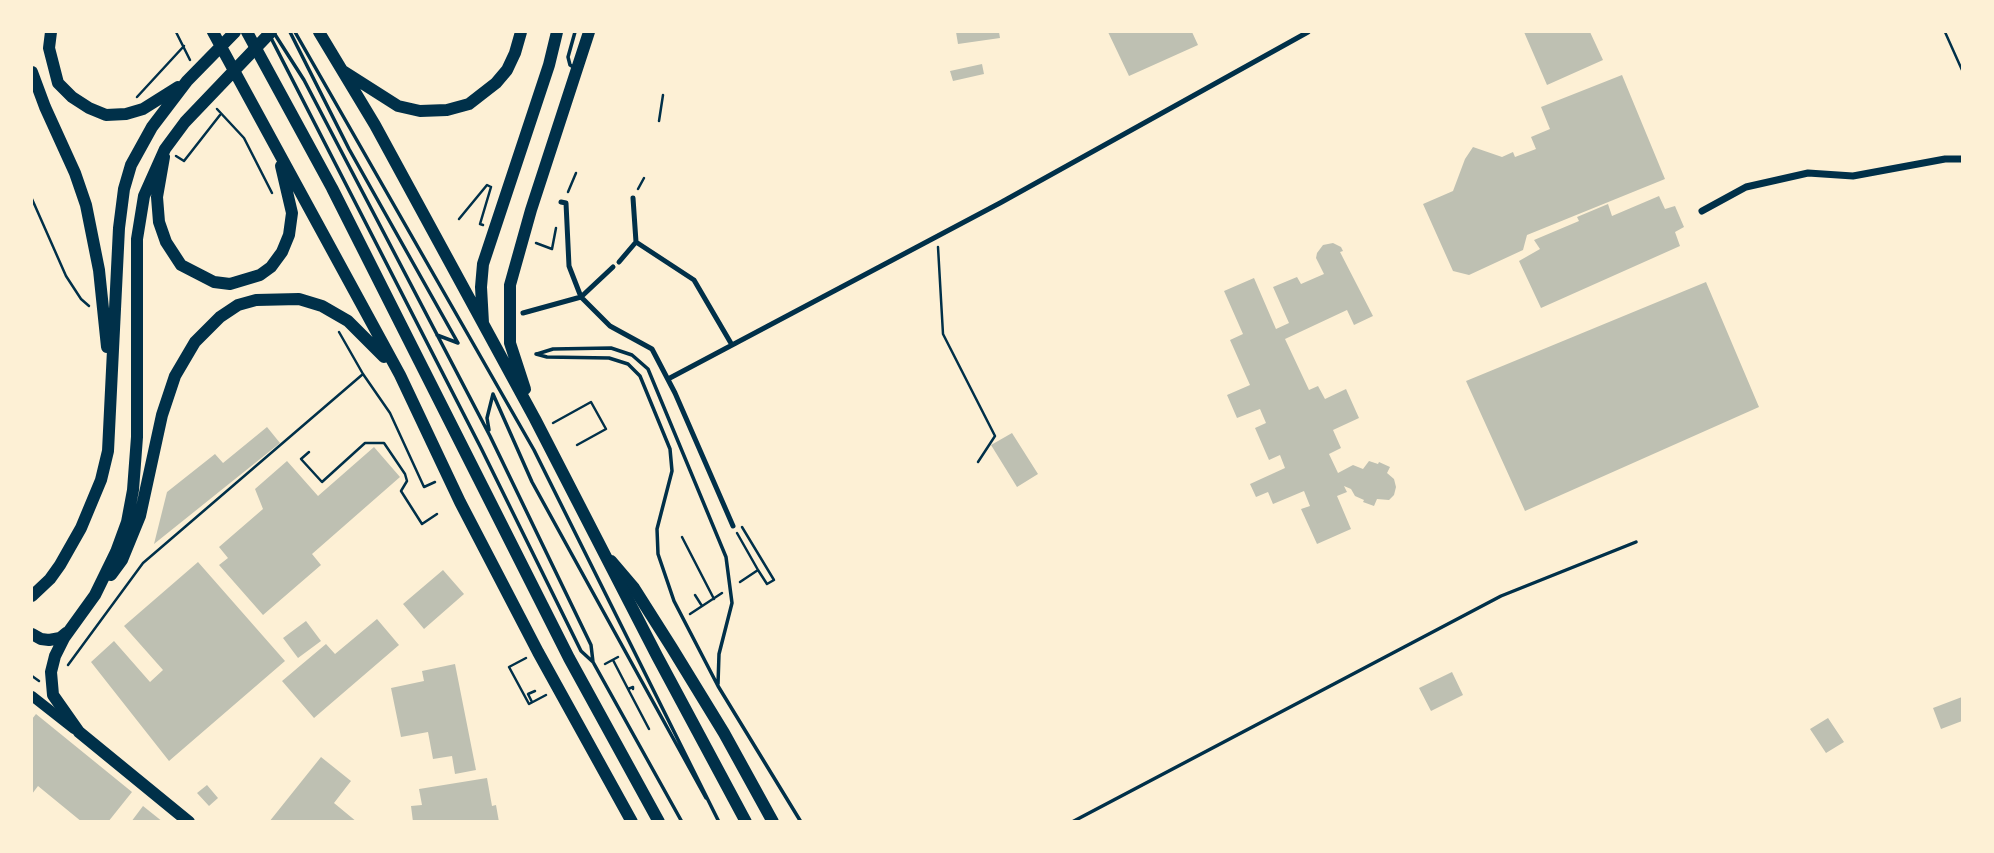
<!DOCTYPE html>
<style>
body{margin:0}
#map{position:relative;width:1994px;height:853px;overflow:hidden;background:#fdf0d5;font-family:"Space Grotesk",sans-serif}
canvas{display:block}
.frame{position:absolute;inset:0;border:33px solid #fdf0d5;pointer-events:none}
</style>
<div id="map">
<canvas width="1994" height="853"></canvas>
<div class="frame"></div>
</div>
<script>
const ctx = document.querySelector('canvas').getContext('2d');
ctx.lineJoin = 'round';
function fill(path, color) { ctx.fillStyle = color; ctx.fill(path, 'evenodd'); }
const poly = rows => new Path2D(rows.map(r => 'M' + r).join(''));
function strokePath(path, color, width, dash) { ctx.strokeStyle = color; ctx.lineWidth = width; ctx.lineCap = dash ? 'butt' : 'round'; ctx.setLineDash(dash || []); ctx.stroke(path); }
fill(poly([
 [956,32,999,32,1000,38,958,44],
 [1108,32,1192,32,1198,45,1129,76],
 [1524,32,1590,32,1603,60,1547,85],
 [982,64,984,74,953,81,950,71],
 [1622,75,1665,179,1527,235,1523,250,1469,275,1453,271,1423,204,1453,191,1465,159,1473,147,1502,157,1513,152,1515,157,1536,149,1531,137,1550,129,1541,107],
 [1659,196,1665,209,1675,206,1684,227,1675,232,1680,246,1541,308,1519,261,1540,249,1534,240,1579,221,1577,217,1608,204,1612,216],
 [1333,243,1341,247,1343,251,1340,252,1373,316,1354,325,1347,310,1285,339,1309,390,1318,386,1325,399,1346,389,1359,418,1333,430,1341,448,1329,454,1338,473,1353,465,1363,469,1369,461,1378,464,1379,462,1390,467,1387,473,1394,479,1396,487,1394,495,1389,500,1377,499,1374,506,1363,502,1364,500,1355,496,1351,489,1344,486,1347,492,1337,496,1351,529,1317,544,1301,509,1310,506,1304,491,1273,504,1268,492,1256,497,1250,484,1285,468,1280,455,1269,460,1255,428,1266,423,1260,409,1237,418,1227,395,1250,385,1230,340,1243,334,1224,291,1254,278,1276,329,1289,323,1273,287,1297,277,1301,284,1324,274,1316,258,1317,253,1323,245],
 [1706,282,1759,407,1525,511,1466,381],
 [267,427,280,443,154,544,167,492,215,454,223,463],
 [1012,433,1038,474,1017,487,991,445],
 [374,447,400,477,312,554,321,565,263,615,219,565,228,558,219,547,263,509,255,489,287,461,318,496],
 [198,562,285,661,169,761,91,662,114,641,150,682,163,670,124,626],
 [443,570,464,594,424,629,403,604],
 [377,619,399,645,314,718,282,681,326,644,335,654],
 [306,621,321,641,298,658,283,638],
 [455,664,476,770,455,774,452,756,433,759,428,732,401,737,391,688,424,681,422,671],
 [1452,672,1463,695,1431,711,1419,688],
 [1962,697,1962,721,1941,729,1933,708],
 [36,714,132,792,108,822,82,822,38,786,32,794,32,719],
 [1828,718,1844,742,1826,753,1810,729],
 [321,757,351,781,334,803,357,822,269,822],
 [487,778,492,806,496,805,499,822,413,822,411,806,422,805,419,789],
 [207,785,218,798,209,806,197,793],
 [143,806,163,822,131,822]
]), '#bec0b2');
strokePath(poly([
 [176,32,190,60],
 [1945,32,1962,70],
 [137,97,184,46],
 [217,109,244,138,272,193],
 [659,121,663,95],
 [176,156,184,161,220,115],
 [638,189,644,178],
 [568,192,576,173],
 [32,199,66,276,81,299,89,306],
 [459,219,487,185,491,187],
 [483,225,480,224,491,187],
 [536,243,552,249,556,228],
 [938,247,943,334,995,436,978,462],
 [339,332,363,374,390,413,424,487,435,482],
 [553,423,591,402,606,429,577,445],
 [309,452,301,459,322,482,365,443,384,443,405,474,407,481,401,491,422,524,437,514],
 [737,533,758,570],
 [682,537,714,599],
 [740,582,758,570,767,584,774,580,742,527],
 [695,595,702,606],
 [690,614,722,593],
 [526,658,509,667,529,704,546,695],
 [613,660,628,689,633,687,633,689],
 [605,664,618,657],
 [68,665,143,563,363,374],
 [32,676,39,681],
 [628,689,649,729],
 [532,702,528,694,535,691]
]), '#003049', 2.5);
strokePath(poly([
 [290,32,349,149,458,343],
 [295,32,534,450,719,822],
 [575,32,568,57,570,65,575,68],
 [274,33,304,80,490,436,591,645,593,662],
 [270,36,481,448,581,651,593,662,682,822],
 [437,335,458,343],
 [536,354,547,357,609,358,628,364,640,376,670,449,672,471,657,529,658,554,674,601,718,686,801,822],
 [537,354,553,349,611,348,632,355,648,369,726,557,732,603,719,654,718,684],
 [493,394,532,482,706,798],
 [489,430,487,418,493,394],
 [1072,822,1501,596,1636,542]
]), '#003049', 3.5);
strokePath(poly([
 [633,198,636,242,694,280,732,345],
 [561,202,566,203,569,266,581,297,610,326,652,349,675,393,733,526],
 [619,262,636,242],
 [523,313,581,297,613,267],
 [668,379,1000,203,1308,32]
]), '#003049', 5);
strokePath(poly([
 [1702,211,1746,187,1808,173,1853,176,1945,159,1962,159]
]), '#003049', 7);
strokePath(poly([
 [32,696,74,729]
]), '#003049', 10);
strokePath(poly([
 [51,32,49,48,58,83,72,97,89,108,106,115,126,114,143,109,178,87],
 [213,32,400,375,460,502,538,652,632,822],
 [32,72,45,107,75,173,86,205,99,270,107,347],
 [164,157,157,197,159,222,166,242,181,265,214,282,230,284,260,275,271,267,282,252,289,235,292,213,281,166],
 [611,561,634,588,672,648,724,733,773,822],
 [111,575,122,560,140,516,162,415,175,376,195,342,220,317,238,305,256,300,299,299,322,306,348,321,384,357],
 [32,596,50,579,60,565,81,528,101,480,108,451,119,228,124,189,131,165,152,127,187,81,235,32],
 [32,634,41,639,49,640,60,638,66,633],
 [189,822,79,732,53,695,51,672,55,656,64,638,95,595,116,552,127,522,133,490,137,437,137,239,144,196,165,149,185,122,271,32]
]), '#003049', 12);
strokePath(poly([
 [247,32,332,188,569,658,659,822],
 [319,32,375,125,535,419,657,656,746,822],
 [343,71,398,106,420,111,447,110,469,104,496,83,507,70,515,53,521,32],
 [483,323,481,287,483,264,549,65,557,32],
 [525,389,510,343,510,285,531,210,589,32]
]), '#003049', 12);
</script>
